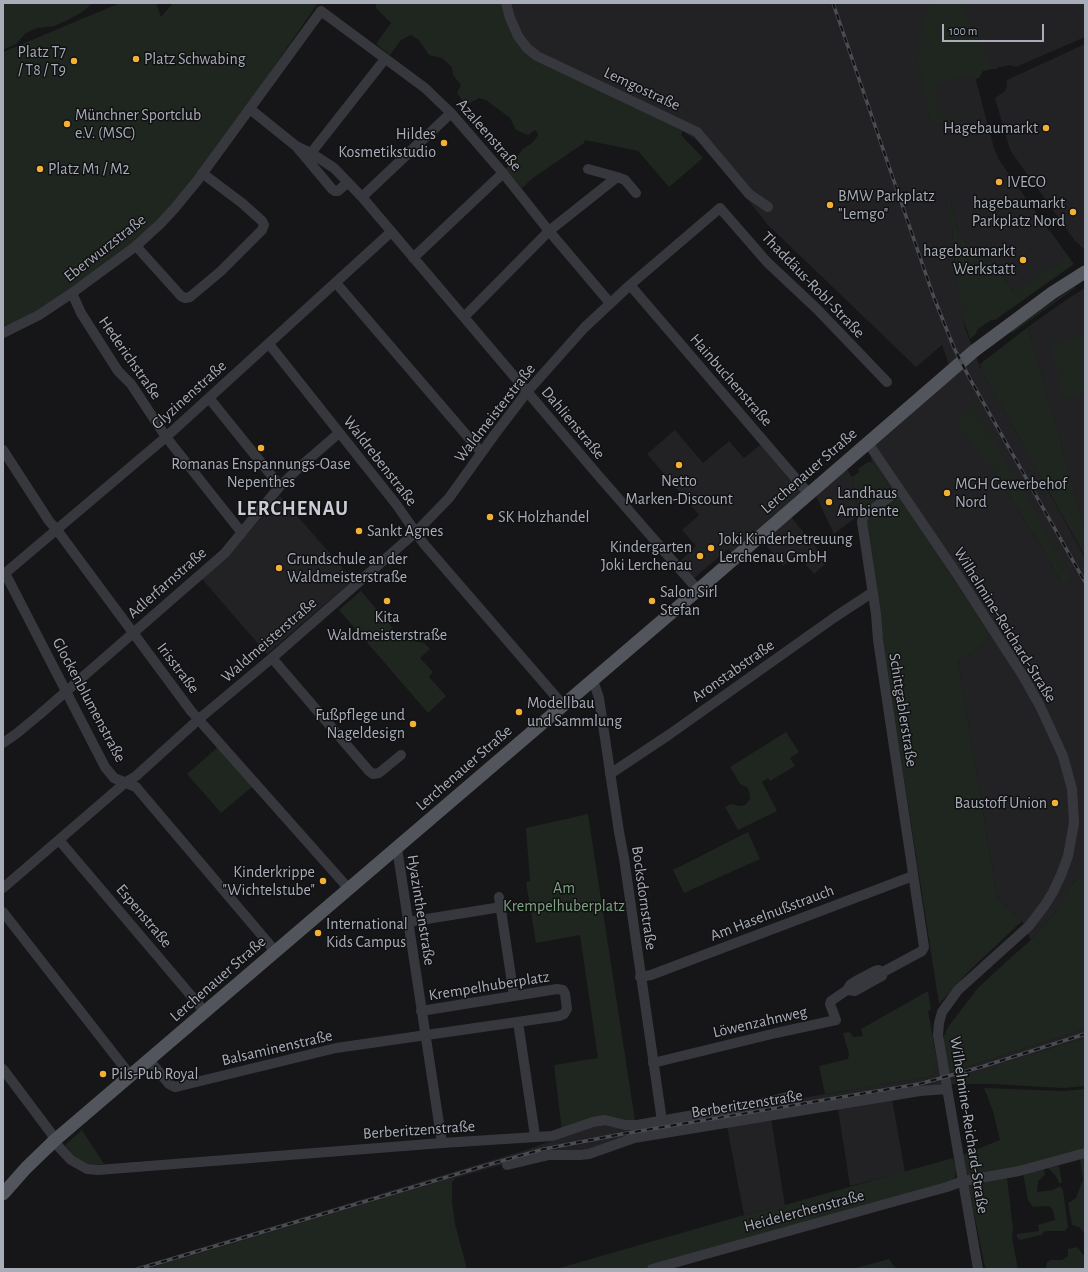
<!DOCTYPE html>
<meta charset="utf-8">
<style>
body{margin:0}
#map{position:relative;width:1088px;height:1272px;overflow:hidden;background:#161618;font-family:"Alegreya Sans",sans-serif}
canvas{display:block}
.frame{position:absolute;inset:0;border:4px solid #a8adb8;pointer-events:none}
.scale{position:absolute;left:942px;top:24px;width:102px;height:18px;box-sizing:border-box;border:2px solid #a8adb8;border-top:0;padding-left:5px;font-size:12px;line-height:14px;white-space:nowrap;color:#a8adb8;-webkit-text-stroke:3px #111113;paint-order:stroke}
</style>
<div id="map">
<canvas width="1088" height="1272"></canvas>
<div class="frame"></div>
<div class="scale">100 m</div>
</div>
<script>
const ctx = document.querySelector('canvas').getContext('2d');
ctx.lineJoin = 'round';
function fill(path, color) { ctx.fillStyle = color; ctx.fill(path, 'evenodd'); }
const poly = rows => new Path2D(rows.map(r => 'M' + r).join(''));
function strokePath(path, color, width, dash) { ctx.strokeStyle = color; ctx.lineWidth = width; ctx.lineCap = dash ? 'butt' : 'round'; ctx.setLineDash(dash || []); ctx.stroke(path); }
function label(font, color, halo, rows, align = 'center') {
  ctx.font = font + ' "Alegreya Sans",sans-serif'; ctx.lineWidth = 3; ctx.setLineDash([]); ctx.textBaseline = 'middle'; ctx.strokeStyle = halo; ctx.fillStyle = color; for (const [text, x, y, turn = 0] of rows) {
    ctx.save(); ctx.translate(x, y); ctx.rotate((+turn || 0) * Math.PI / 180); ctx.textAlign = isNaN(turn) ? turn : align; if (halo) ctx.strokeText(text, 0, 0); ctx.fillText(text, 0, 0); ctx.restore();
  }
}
fill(poly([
 [502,3,1085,3,1085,37,1016,67,1010,65,974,73,994,148,999,160,1071,262,1017,297,990,259,982,264,958,231,947,188,952,226,955,269,965,328,974,352,982,371,994,393,1026,450,1085,558,1085,878,1074,881,1054,914,1031,940,1022,921,997,897,958,661,988,642,901,500,889,486,872,462,868,443,951,371,942,345,916,367,768,225,704,145,670,123,534,60],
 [991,467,1034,513,1073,580,1063,586,1046,554],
 [1085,44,1085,250,1075,241,1010,150,995,98,1005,91,1007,86,1007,80],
 [1085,288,1085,529,1028,327,1066,300],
 [675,430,703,463,729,441,744,458,763,443,809,495,844,465,852,477,859,515,834,534,816,496,791,517,828,562,814,574,797,554,783,566,762,540,738,560,728,549,693,579,679,562,696,546,682,530,699,515,647,454],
 [280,496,353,580,267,654,202,579,230,554],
 [1085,1029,1085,1038,1036,1053,1035,1055,998,1065,995,1069,949,1079,950,1084,770,1112,785,1205,744,1215,726,1121,589,1153,548,1153,493,1167,146,1269,130,1269,526,1150,563,1137,588,1121,627,1127,934,1076,933,1064,938,1065,948,1073],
 [892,1099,905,1172,850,1186,838,1109]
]), '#222225');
fill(poly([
 [3,3,93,3,82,12,68,20,54,26,37,28,26,33,16,44,3,50],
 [120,3,156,3,161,17,173,3,318,3,244,110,191,184,163,216,123,253,38,310,3,329,3,52],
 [376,3,502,3,524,51,670,123,683,131,681,135,703,158,669,187,638,151,585,140,584,143,533,178,522,188,506,169,513,162,522,150,533,142,538,135,537,132,535,130,528,135,516,130,510,118,486,100,479,98,466,105,457,93,461,85,453,75,452,67,442,58,429,55,419,40,411,35,401,40,390,55,376,44,391,23,376,8],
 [930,3,961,3,992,67,997,65,998,67,996,69,990,69,983,71,979,78,972,80,970,75,935,85,935,96,938,108,945,119,981,108,982,111,933,125,938,159,925,96,922,73,918,71,917,58,922,29],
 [945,188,947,188,958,231,982,264,990,259,1014,293,1053,265,1055,268,1067,259,1048,232,1050,231,1074,264,995,320,991,320,977,330,976,334,970,339,962,315,955,269,952,226],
 [1074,287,1075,288,1012,333,1011,331],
 [1028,327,1085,529,1085,556,994,393,982,371,980,364],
 [1085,335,1085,393,1064,399,1050,345],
 [975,407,1073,580,1063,586,1046,554,991,467,988,465,966,437,956,420],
 [868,462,872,462,889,486,901,500,987,631,988,642,958,661,997,897,1022,921,971,969,939,1004,884,649,852,477,859,472,858,469],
 [361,591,402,639,424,643,430,649,420,658,433,672,429,677,446,696,428,713,339,610],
 [786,732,799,752,790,758,795,766,770,781,768,778,762,782,777,811,738,830,725,807,731,804,740,806,745,805,750,799,749,791,747,787,740,784,730,767],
 [218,747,252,787,221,813,187,774],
 [588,814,636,1127,605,1121,562,1131,554,1065,598,1058,580,935,536,943,526,882,530,881,526,828],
 [748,832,760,859,684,893,673,870],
 [1085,878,1085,1029,948,1073,943,1049,944,1036,948,1027,978,988,1008,960,1031,940,1054,914,1074,881],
 [928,991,931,1010,928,1011,938,1065,933,1065,935,1076,825,1094,819,1066,848,1059,849,1054,843,1033,849,1032,854,1037,863,1036,861,1029],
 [1085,1038,1085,1086,1063,1088,992,1084,950,1084,949,1080,992,1067,995,1069,997,1065,1025,1056,1035,1055,1036,1053],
 [984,1088,1064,1091,1085,1089,1085,1150,1041,1162,969,1175,966,1174,963,1155,1000,1140,993,1111],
 [82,1130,104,1164,91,1165,84,1162,75,1157,65,1145],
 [953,1158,956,1169,955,1177,949,1183,643,1269,556,1269,744,1215,785,1205],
 [1080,1159,1085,1159,1085,1234,1079,1227,1072,1225,1068,1203,1076,1198,1083,1180],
 [1059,1166,1062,1183,1059,1183,1056,1176,1048,1168],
 [1044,1169,1045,1175,1038,1181,1037,1192,1053,1190,1060,1186,1063,1190,1068,1227,1065,1231,1045,1231,1041,1235,1020,1240,1017,1238,1017,1234,1039,1231,1038,1225,1055,1220,1053,1210,1049,1206,1033,1207,1028,1200,1023,1173],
 [456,1177,452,1183,452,1202,455,1224,467,1269,146,1269],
 [1007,1178,1013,1229,1012,1238,1018,1269,986,1269,984,1263,968,1183],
 [1077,1247,1085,1257,1085,1269,1046,1269,1047,1262,1051,1260,1062,1260,1068,1256,1068,1249],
 [889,1259,896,1269,852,1269]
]), '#1e261f');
strokePath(poly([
 [506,3,510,18,518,36,527,48,537,56,697,132,749,194,768,207],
 [250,109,296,146,332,189,335,191,338,191,348,182],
 [296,146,311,153,334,168,362,197,597,474,698,590],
 [311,153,385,59],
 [617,177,625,180,636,193],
 [362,197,451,113],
 [136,246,181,296,185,298,190,297,221,271,262,230,264,225,262,221,242,203,202,173],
 [413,258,503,173],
 [336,283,481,452],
 [630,285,809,494],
 [72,293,81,313,118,371,131,384,166,437,242,533],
 [464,317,549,231,617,177,588,169],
 [3,333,39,315,72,293,136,246,160,224,174,209,197,181,321,11,425,88,451,113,503,173,549,231,610,303],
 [269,344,396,504,424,544,563,705],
 [209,398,280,486],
 [868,443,959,577,1023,676,1040,706,1063,756,1072,789,1074,823,1068,856,1061,875,1053,892,1045,905,1029,926,958,990,942,1012,939,1023,938,1035,978,1269],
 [3,450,49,521,57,530,191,711,349,889],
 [5,573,105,767,114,778,136,787,270,945,274,953],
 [3,575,166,437,391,232],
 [272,658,369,771,373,774,379,773,401,755],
 [593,680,599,698,619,832,624,858,662,1121],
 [3,743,16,734,39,715,225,553,280,486,302,465,339,433],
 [610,774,670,734,835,617,873,592],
 [59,840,205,1012],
 [397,848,442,1143],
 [3,888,126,782,136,776,199,719,272,658,416,532,449,498,495,434,527,392,584,328,630,285,720,208,767,262,817,309,887,382],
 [499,897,514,996],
 [3,912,131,1076],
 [408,922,501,907],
 [640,977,651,975,913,876],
 [847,990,855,991,882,976,883,972],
 [518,1022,535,1136],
 [149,1060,169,1084,175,1087,180,1086,336,1048,559,1016,564,1014,567,1009,565,994,563,990,557,989,421,1011],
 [653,1063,776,1033,836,1020,830,1004,831,1001,847,990,850,985,856,981,875,971,878,970,883,972,922,951,924,947,878,640,876,614,862,522,863,517,866,514,899,490],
 [3,1069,51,1133,58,1146,71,1160,87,1169,98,1170,442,1143,552,1136,593,1122,605,1120,625,1125,637,1125,768,1102,791,1096],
 [507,1165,549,1155,580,1155,589,1154,634,1138,920,1091,947,1089],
 [652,1269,907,1198,947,1187,963,1181,1019,1171,1085,1153]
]), '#37383d', 10);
strokePath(poly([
 [3,1194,26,1168,55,1140,698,590,974,351,1052,293,1085,272]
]), '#53555c', 13);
const rail = poly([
 [833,3,933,295,954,348,970,379,1085,582],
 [138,1269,494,1163,544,1149,622,1134,919,1084,981,1067,1085,1034]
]);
strokePath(rail, '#4a4c52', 3.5);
strokePath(rail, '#111113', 2, [6]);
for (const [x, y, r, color] of [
 [136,59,4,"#f2b134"],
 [74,61,4,"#f2b134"],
 [67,124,4,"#f2b134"],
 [1046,128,4,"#f2b134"],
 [444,143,4,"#f2b134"],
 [40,169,4,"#f2b134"],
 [999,182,4,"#f2b134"],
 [830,205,4,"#f2b134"],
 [1073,212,4,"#f2b134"],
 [1023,260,4,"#f2b134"],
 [261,448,4,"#f2b134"],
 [679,465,4,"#f2b134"],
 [947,493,4,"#f2b134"],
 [829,502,4,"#f2b134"],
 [490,517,4,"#f2b134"],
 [359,531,4,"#f2b134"],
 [711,548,4,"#f2b134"],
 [700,556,4,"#f2b134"],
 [279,568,4,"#f2b134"],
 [387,601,4,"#f2b134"],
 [652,601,4,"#f2b134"],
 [519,712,4,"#f2b134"],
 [413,724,4,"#f2b134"],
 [1055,803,4,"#f2b134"],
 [323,881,4,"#f2b134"],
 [318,933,4,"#f2b134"],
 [103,1074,4,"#f2b134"]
]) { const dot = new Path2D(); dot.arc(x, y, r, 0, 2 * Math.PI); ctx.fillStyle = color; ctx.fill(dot); strokePath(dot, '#111113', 1.5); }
label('16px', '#a8adb8', '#111113', [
 ["Platz T7",66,52,"right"],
 ["/ T8 / T9",66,70,"right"],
 ["Platz Schwabing",144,59],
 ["Münchner Sportclub",75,115],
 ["e.V. (MSC)",75,133],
 ["Hagebaumarkt",1038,128,"right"],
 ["Hildes",436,134,"right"],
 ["Kosmetikstudio",436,152,"right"],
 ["Platz M1 / M2",48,169],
 ["IVECO",1007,182],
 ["BMW Parkplatz",838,196],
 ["\"Lemgo\"",838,214],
 ["hagebaumarkt",1065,203,"right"],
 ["Parkplatz Nord",1065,221,"right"],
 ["hagebaumarkt",1015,251,"right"],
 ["Werkstatt",1015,269,"right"],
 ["Romanas Enspannungs-Oase",261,464,"center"],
 ["Nepenthes",261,482,"center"],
 ["Netto",679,481,"center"],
 ["Marken-Discount",679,499,"center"],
 ["MGH Gewerbehof",955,484],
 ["Nord",955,502],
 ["Landhaus",837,493],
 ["Ambiente",837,511],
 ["SK Holzhandel",498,517],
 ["Sankt Agnes",367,531],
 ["Joki Kinderbetreuung",719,539],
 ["Lerchenau GmbH",719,557],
 ["Kindergarten",692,547,"right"],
 ["Joki Lerchenau",692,565,"right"],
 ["Grundschule an der",287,559],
 ["Waldmeisterstraße",287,577],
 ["Salon Sirl",660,592],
 ["Stefan",660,610],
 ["Kita",387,617,"center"],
 ["Waldmeisterstraße",387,635,"center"],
 ["Modellbau",527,703],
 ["und Sammlung",527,721],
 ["Fußpflege und",405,715,"right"],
 ["Nageldesign",405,733,"right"],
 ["Baustoff Union",1047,803,"right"],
 ["Kinderkrippe",315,872,"right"],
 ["\"Wichtelstube\"",315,890,"right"],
 ["International",326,924],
 ["Kids Campus",326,942],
 ["Pils-Pub Royal",111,1074]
], 'left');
label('16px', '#a8adb8', '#111113', [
 ["Lemgostraße",642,89,25],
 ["Azaleenstraße",489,135,49],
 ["Eberwurzstraße",105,248,-38],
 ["Thaddäus-Robl-Straße",813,285,46],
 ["Hederichstraße",130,358,55],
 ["Hainbuchenstraße",731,380,49],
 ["Glyzinenstraße",189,395,-42],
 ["Waldmeisterstraße",495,413,-52],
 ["Dahlienstraße",573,423,50],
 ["Waldrebenstraße",380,461,52],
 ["Lerchenauer Straße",809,471,-41],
 ["Adlerfarnstraße",167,583,-41],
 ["Wilhelmine-Reichard-Straße",1005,625,58],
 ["Waldmeisterstraße",269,640,-41],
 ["Irisstraße",178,668,53],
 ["Aronstabstraße",733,671,-35],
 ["Glockenblumenstraße",89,700,62],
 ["Schittgablerstraße",903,710,81],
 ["Lerchenauer Straße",464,768,-41],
 ["Bocksdornstraße",644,898,82],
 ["Hyazinthenstraße",421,910,81],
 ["Am Haselnußstrauch",772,913,-21],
 ["Espenstraße",144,916,50],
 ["Lerchenauer Straße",218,979,-41],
 ["Krempelhuberplatz",489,986,-9],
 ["Löwenzahnweg",760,1022,-13],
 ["Balsaminenstraße",277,1048,-13],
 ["Berberitzenstraße",747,1104,-9],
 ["Wilhelmine-Reichard-Straße",969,1125,81],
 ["Berberitzenstraße",419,1130,-4],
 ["Heidelerchenstraße",804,1211,-15]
]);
label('16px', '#7fa381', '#111113', [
 ["Am",564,888],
 ["Krempelhuberplatz",564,906]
]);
ctx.letterSpacing = '1px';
label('bold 20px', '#c9ccd4', '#111113', [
 ["LERCHENAU",293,509]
]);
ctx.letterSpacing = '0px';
</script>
